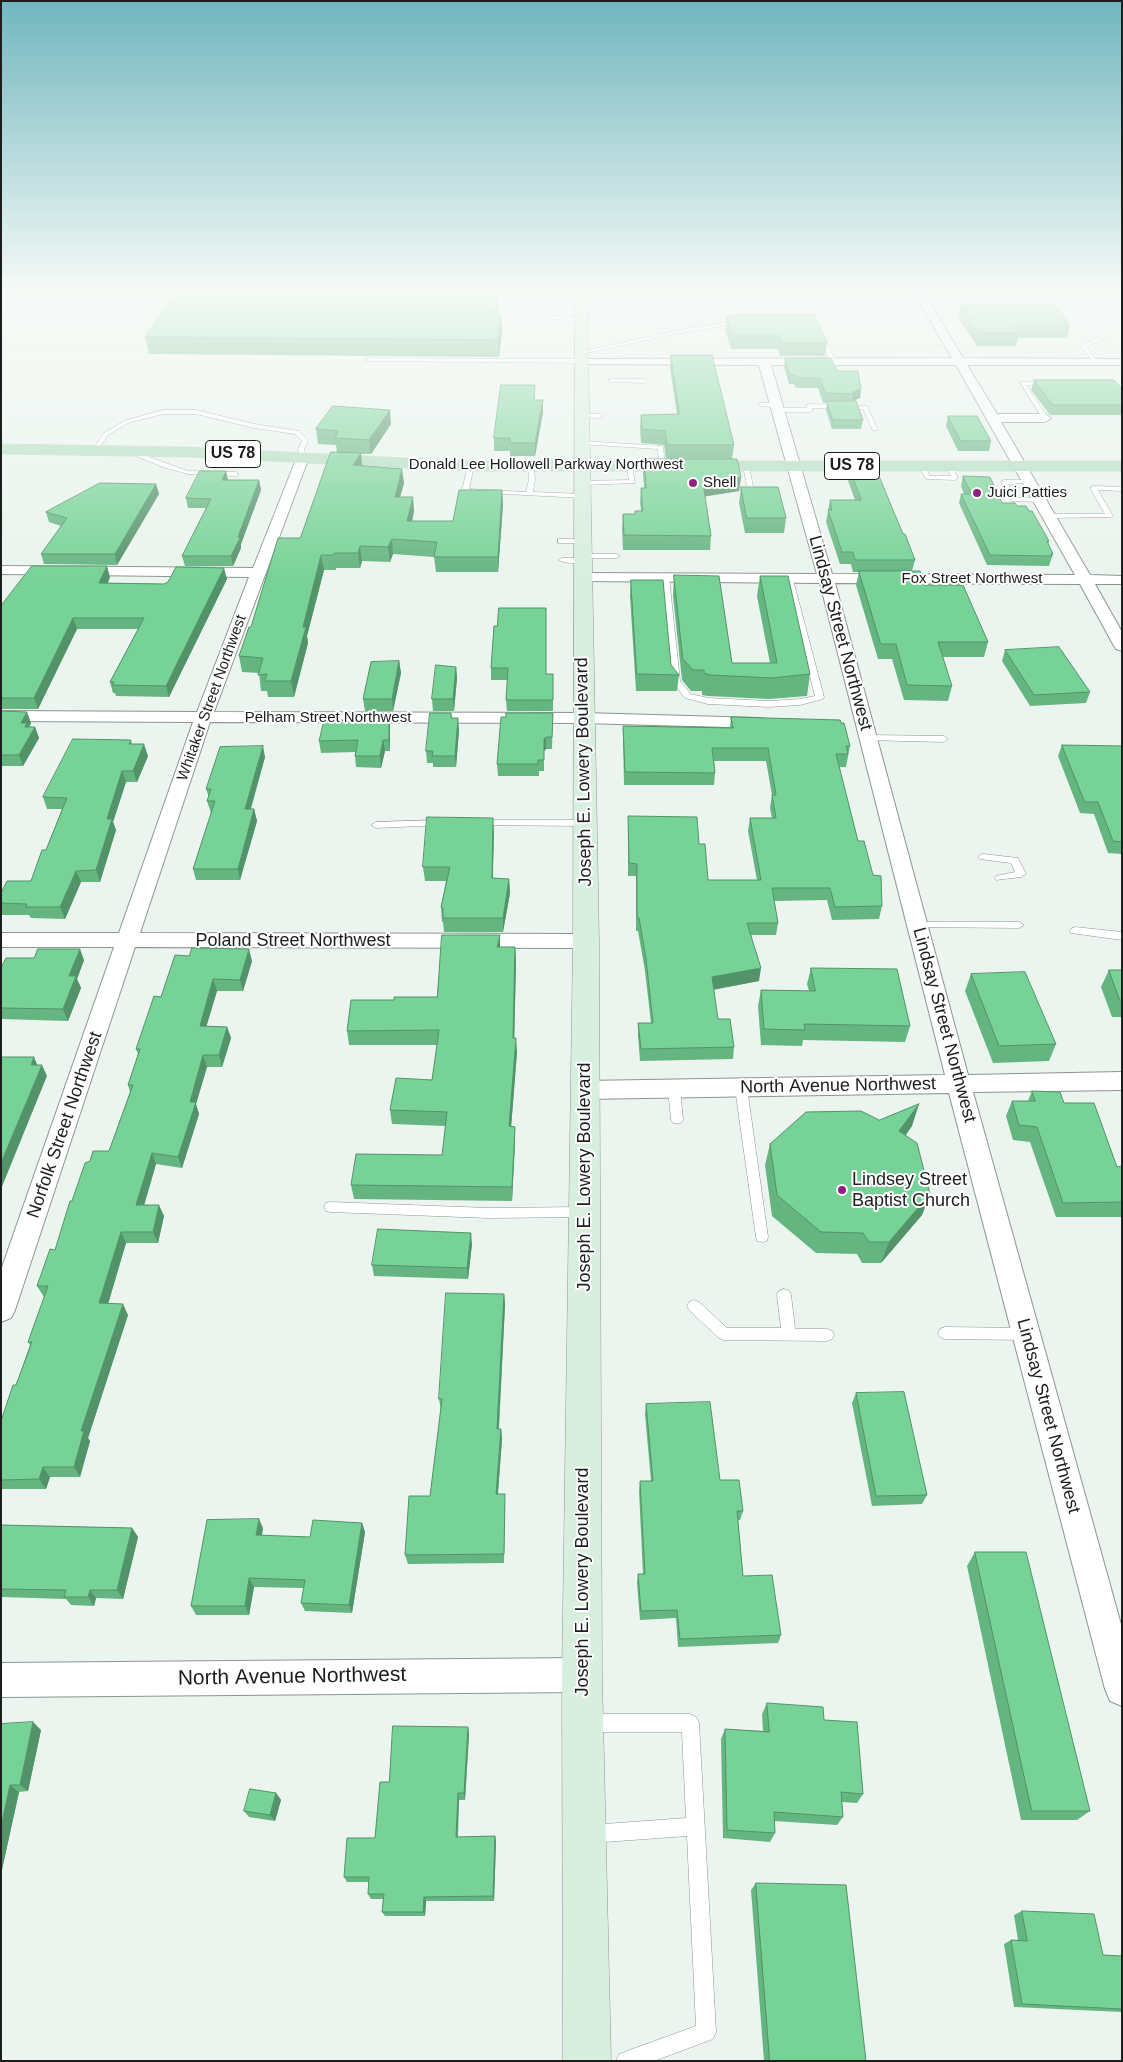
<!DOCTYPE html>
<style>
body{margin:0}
#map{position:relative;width:1123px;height:2062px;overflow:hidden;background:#ebf4ee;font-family:Arial,sans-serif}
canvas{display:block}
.frame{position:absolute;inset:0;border:2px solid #1b1e1c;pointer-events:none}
</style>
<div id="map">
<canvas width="1123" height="2062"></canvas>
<div class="frame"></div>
</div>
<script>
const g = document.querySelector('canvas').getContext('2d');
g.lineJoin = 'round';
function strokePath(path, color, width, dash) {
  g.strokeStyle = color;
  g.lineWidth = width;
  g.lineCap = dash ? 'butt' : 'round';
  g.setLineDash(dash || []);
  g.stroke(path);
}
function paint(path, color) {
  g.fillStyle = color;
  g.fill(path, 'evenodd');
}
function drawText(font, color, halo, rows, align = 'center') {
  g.font = font + ' Arial,sans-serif';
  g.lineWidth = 4;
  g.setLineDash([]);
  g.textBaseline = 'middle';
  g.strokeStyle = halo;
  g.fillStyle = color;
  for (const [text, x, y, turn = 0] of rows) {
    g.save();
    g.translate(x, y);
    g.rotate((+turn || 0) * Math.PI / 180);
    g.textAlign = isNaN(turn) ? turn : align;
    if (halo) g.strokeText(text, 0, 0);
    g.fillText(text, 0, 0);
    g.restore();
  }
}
const service = new Path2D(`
 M553,316L581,317L584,319L581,321L551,319Z
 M739,320L741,323L680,333L582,354L579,352L680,330Z
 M1086,320H1090L1105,338L1087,347L1098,363H1094L1081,346L1099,337Z
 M821,331L824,333L835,362L830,361L818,333Z
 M368,358L582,359L585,361L582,363L366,361Z
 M610,379H644L647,381L644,383L608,382Z
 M1020,382H1050L1048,385H1026L1048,418L1047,419H1043Z
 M761,403H777L780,405L777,407L759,406L758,405Z
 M809,404L867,406L878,430L873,431L863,409L812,408L813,410L810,412H779L776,410L779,408H807L806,406Z
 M163,410H196L254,424L299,431L308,441L304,449L306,457L303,459L300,457L298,449L302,441L295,434L254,428L196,414H163L128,423L108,435L97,451L92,450L104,433L124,421Z
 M582,414H600L603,416L600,418L580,417L579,416Z
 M582,441L663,446L665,466L662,468L659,466L658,449L580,444L579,443Z
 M130,450L188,471L236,472L239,474L236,476L188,474L166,468L128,453V451Z
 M471,464L474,466L469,489L526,492L529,480L528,466L531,464L534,466L535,480L533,492L583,494L586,496L583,498L466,492L462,490L468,466Z
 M629,464L632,466L635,483L583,485L580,483L583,481L629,480L626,466Z
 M746,464L749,466L754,492L751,494L748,492L743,466Z
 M922,464L924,465L930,476H951L946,466L951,465L958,478L955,480L926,479L919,466Z
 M1004,480H1031V482L1029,483L1008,484L1016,498H1040L1043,500L1040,502L1012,501L1001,482Z
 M1093,486L1122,487V491L1098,490L1113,516L1112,517L1049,518L1046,516L1049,514H1105L1090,488Z
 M558,539H583L587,541L583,543H558Z
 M580,554H616L620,556L616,558H585L587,560C580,564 565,564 558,560L562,558H581L579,556Z
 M662,575L669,577L680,681L691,694L708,698L769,701L800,699L815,696L785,578L792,576L824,697L823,699L800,705L769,707L708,704L685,698L672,681Z
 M868,735L944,736L948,739L944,742L865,740V736Z
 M440,820L445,823L443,825L376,828L371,825L376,822Z
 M479,820H584L589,823L584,826L476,825L474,823Z
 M983,854L1018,858L1026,874L1021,877L996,880L995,878L996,876L1015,872L1011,863L980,859L978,857L980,855Z
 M918,922H1019L1024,925L1019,928L914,927L913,925Z
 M1075,927L1122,932V940L1071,933L1070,931L1071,929Z
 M741,1084L745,1085L747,1088L768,1237L767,1241L762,1242L757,1241L756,1237L735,1088L737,1085Z
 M674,1085L678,1086L680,1089L683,1120L681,1123H673L671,1120L668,1089L670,1086Z
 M330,1202L489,1208L583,1207L588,1208L589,1212L588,1216L583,1217L489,1218L330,1212L326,1211L324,1207L326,1203Z
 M784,1289L789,1291L791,1295L795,1329H827L832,1331L834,1335L832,1339L827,1341L724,1340L719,1338L689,1310L687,1306L689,1302L694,1300L699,1302L727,1328H781L777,1295L779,1291Z
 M945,1327L1026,1328L1031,1330L1033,1334L1031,1338L1026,1340L945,1339L940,1337L938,1333L940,1329Z
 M590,1714H690L696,1717L699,1723L716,2032L713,2039L654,2061H616L619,2054L696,2026L687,1836L591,1843L585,1840L582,1834L585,1828L591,1825L686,1818L682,1732H590L584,1729L581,1723L584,1717Z`);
const minor = new Path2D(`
 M914,293H924L963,358L1122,359V365H967L997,414H1045L1051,418L1045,422H1001L1090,575L1122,576V584H1095L1122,632V651L1116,649L1114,646L1080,584L835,583L968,1075L1122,1072V1090L973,1092L1122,1628V1706L1110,1701L1105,1689L949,1093L585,1099L577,1096L573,1090L577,1084L585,1081L945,1075L820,583L583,581L578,580L576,577L578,574L583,573L817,574L759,365L582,364L578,363L576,361L578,359L952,358ZM771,365H956L1075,575L832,574Z
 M303,453L309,457L214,712L583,713L760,718L766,719L769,723L766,727L760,728L583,723L210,722L140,933L586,934L593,936L596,941L593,946L586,948L135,947L15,1310L11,1318L1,1322V1270L114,947H1V933H119L193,722L1,721V711L197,712L249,577L1,574V566L253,568L297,457Z
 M582,1658L594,1663L599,1675L594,1687L582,1692L1,1697V1663Z`);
const secondary = new Path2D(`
 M575,293H587L599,941L602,1675L611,2061H563L562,1675L573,941Z`);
const primary = new Path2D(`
 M1,444L188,447L465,461H1122V471H465L188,457L1,454Z`);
strokePath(service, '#8c958f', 1);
strokePath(minor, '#8c958f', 2);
strokePath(secondary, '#8c958f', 1);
strokePath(primary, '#d1d2d2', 1);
paint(service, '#fff');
paint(minor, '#fff');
paint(secondary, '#d8eedf');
paint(primary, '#b0ddbf');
paint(new Path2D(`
 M435,295H498V315H501L502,332L499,357L149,354L145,337Z
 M961,304L1070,325L1067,338H1018L1016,346H977L958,317Z
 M727,316L827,343L825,356H780L778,349H731L725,329Z
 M671,355L734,445L732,459H666L664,445L641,443L640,429L641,415L677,414L670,368Z
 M785,358L837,371L861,389L860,398L853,401L863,420L861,429H832L826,410L827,403H823L818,388H796L794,384H789L784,367Z
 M1034,380L1122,389V415H1050L1031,390Z
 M535,400L543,412L535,456H510V451H494V438Z
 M948,416L991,441L989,451H958L946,426Z
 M391,424L371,454H361L362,465L404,483L400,497L414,511L412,521H453L502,490L503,505L498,572H436L434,557L393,554L390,562L362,561L360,568H336V570H324L307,636L308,643L294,697H268L267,691H261L259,673L242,672L239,656L300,538L337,452L336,445L318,444L316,429Z
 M644,459L741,477L739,491L705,496L711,536L710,550H623L622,529L623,514H635L641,511L640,502L641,488H644L643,473Z
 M848,464L903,534L915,560L912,571L924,585L988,642L984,657H942L952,686L948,701L904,700L892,659H878L856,585L859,572H853L851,564H840L826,522L830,500H855L846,475Z
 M963,476L1002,503L1017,506L1049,541L1048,544L1053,554L1049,566L987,565L959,503L961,494H964L961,486Z
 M228,480H259L261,490L241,544V548L233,566H185L182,556L206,508H188L186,498Z
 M156,484L159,494L117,565L44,564L41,554L61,526L49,522L46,512Z
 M741,487L786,518L784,533H745L739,503Z
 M674,575L732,663H770L757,596L760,576L810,674L807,696L769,699L708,696L702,695V691H691L682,680L673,596Z
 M110,577L108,583L164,584L227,579L169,697L116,696L115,693H113L110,682L138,629H77L38,709H1V606Z
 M631,580L671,665L679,675L677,691H636L630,596Z
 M494,626L546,674H553V711H507L506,700L508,680H491V668Z
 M1005,650L1090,692L1086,703L1030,706L1002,661Z
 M399,661L401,673L393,711H365L363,699Z
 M456,667L457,678L454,711H433L432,699Z
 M1,711L31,723L29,727H35L39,738L23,766H1Z
 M389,713L390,724V751H385L381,768L356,767L355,756V752L321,753L319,741L359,720Z
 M451,713L452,718L459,730L456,767H433V763H427L426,751Z
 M553,713L552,749H546L544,751V771H539V776H498L497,764Z
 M731,717L850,746L846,767H839L858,841L882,906L879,919L832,920L827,900L774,901L778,923L776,935H751L759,981L713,990L718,1019L734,1047L733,1059L640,1061L638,1036V1023H651L645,971L638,931H636V876H628V816L699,844L708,880H757L748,831L750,818H772L770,808L772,795L766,761H714L715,773L714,785H624L623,738V726L730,727Z
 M131,740L132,744L148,756L137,782H126L113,822L116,830L100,882H81L65,919L31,918L29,915H1V893L31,881L46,850L62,809H47L43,797Z
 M1062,745L1122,746V854L1108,853L1094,814L1080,813L1058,756Z
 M265,757L251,809H254L257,821L240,880H196L193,869L211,813L207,801L209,797L206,789Z
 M494,832L493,878L509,879L510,893L503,932H444L443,922H442L441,907L446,881H425L423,867Z
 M500,947H515L516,962L514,1038L517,1052L511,1127H515V1141L512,1201L354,1199L351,1185L442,1155L446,1126L392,1124L390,1110L432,1080L437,1045H349L347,1031L394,1000L437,997Z
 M84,960L77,979L81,988L68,1021L1,1019V968Z
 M252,961L243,991H217L206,1026L227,1027L231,1038L222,1067H207L196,1104L199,1114L182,1168L156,1164L144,1205L164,1216L158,1243H126L108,1304L128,1315L88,1438L90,1441L80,1477H50L46,1489H1V1421L16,1385L30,1345L28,1342L45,1297H44L37,1286L55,1250L72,1201L109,1151L130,1092L128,1085L138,1054L136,1049L161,997Z
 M811,968L910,1026L905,1042L803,1040L802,1046L761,1045L758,1006L761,990L809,991L807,984Z
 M1109,970H1122V1017H1112L1101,987Z
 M971,974L1056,1044L1049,1061L993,1063L965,991Z
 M1032,1091L1064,1103L1117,1167L1122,1166V1217H1056L1030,1142L1013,1140L1006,1116L1012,1101H1028Z
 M879,1120L912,1126L906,1135L930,1194L922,1215L881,1263H862L857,1254L816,1253L772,1216L765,1165L770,1144Z
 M472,1244L468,1279L374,1276L372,1265Z
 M504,1294L505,1305L499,1429H501L502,1439L498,1494L505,1504L504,1563L408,1564L405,1555L430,1496L441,1410L439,1399Z
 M856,1393L927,1495L922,1504L872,1506L852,1403Z
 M646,1404L720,1480L743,1511L740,1520H738L743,1576L781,1635L778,1643L678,1647L676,1618L640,1620L637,1583L638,1574H643L639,1491L640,1481H651L645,1414Z
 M362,1523L365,1532L352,1613L305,1611L301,1603L304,1588L254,1587L249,1615H196L191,1606L263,1528L262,1536L310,1537Z
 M1,1525L132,1528L138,1537L123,1599L96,1598L94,1606L71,1605L66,1599L1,1597Z
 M975,1552L1090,1811L1077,1820H1021L967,1566Z
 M767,1703L824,1720L863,1794L857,1803L842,1802L843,1817L837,1825L774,1821L775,1833L770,1842L723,1838L721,1739L725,1729L763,1731L762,1714Z
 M1,1724L41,1730L28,1791L19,1792L1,1874Z
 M468,1727L469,1734L465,1800H459L458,1837L495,1836L496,1842L494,1901H426L425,1916H385L382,1912L383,1899H371L368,1894L369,1882H347L344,1877L375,1838L389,1782Z
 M276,1793L281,1800L275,1821L249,1817L244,1811Z
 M756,1883L866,2061H764L751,1890Z
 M1022,1911L1103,1955L1122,1956V2012L1014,2007L1004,1944L1011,1940H1018L1014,1915Z`), '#65b581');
paint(new Path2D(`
 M402,293H439L399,311L398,294Z
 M498,295L499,311L496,332L495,315Z
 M501,315L502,332L499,357L498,340Z
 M861,389L860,398L852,401L853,394V392Z
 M543,400V412L535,456V443Z
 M390,410L391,424L371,454L369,440Z
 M361,453L362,468L353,465Z
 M402,469L404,483L396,511L395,497Z
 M226,471L228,480H222Z
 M741,477L739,491L702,497L703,483Z
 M259,480L261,490L241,544V548L233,566L231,556Z
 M156,484L159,494L117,565L115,554Z
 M502,490L503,505L498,572V557Z
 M413,497L414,511L409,536L407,521Z
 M392,539L393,554L390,562L388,547Z
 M360,546L362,561L360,568L358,553Z
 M321,555L324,570L307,636L308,643L294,697L291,681L303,627Z
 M107,566L110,577L103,593L99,583Z
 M224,568L227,579L169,697L166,686Z
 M73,618L77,629L38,709L34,698Z
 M399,661L401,673L393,711L392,699Z
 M456,667L457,678L454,711L453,699Z
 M27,712L31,723L29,727H35L39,738L23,766L19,755L21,723Z
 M389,713L390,724V751L389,740Z
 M458,718L459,730L456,767L455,756Z
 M546,737V749L544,751V771V739Z
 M383,740L385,751L381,768L380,756Z
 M144,744L148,756L137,782L133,771Z
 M263,746L265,757L247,821L245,809Z
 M122,771L126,782L113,822L116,830L100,882L96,870L107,819Z
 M254,809L257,821L240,880L238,869Z
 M493,818L494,832L492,892V878Z
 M76,871L81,882L65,919L60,907Z
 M509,879L510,893L503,932V918Z
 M500,935V950L497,947Z
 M515,947L516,962L514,1052L513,1038Z
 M80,949L84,960L77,979L81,988L68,1021L63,1009L69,976Z
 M249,949L252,961L243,991L240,980Z
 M761,968L759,981L710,990L712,977Z
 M213,979L217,991L203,1038L200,1026Z
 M227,1027L231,1038L222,1067L219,1055Z
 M516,1038L517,1052L510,1141L509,1126Z
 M203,1055L207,1067L196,1104L199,1114L182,1168L178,1157L190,1102Z
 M34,1057L39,1069L31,1065Z
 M42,1065L47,1076L1,1189V1163Z
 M919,1104L912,1126L892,1153L899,1131Z
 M515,1127V1141L512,1201V1187Z
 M152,1153L156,1164L141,1216L136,1205Z
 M930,1194L922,1215L881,1263L889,1242Z
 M159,1205L164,1216L158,1243L153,1232Z
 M121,1232L126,1243L105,1314L99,1303Z
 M471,1233L472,1244L468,1279L467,1268Z
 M504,1294L505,1305L498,1439L497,1429Z
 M123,1304L128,1315L88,1438L90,1441L80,1477L74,1467L81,1431Z
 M501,1429L502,1439L497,1504L496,1494Z
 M43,1467L50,1477L46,1489L39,1479Z
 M259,1519L263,1528L260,1544L256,1535Z
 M362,1523L365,1532L352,1613L349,1605Z
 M132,1528L138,1537L123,1599L117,1590Z
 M249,1578L254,1587L249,1615L245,1606Z
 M90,1590L96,1598L94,1606L88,1597Z
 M33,1722L41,1730L28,1791L20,1785Z
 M468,1727L469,1734L465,1800L464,1793Z
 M10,1785L19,1792L1,1874V1827Z
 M276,1793L281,1800L275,1821L270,1815Z
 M458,1793L459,1800L457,1842L456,1837Z
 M495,1836L496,1842L494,1901L493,1896Z
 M424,1897L426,1901L425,1916L423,1912Z`), '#539369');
const building = new Path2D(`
 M175,293H402L398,294L498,295L495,315H501L498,340L145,337Z
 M961,304H1054L1070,325H1014L1019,333H979Z
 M750,314H814L827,343H782L780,336H732L727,316Z
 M671,355H712L734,445H667L665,431L642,429L641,415L679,414Z
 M785,358H831L837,371H858L861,389L853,392V394L825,393L820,378H797L795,375H790Z
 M1034,380H1114L1122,389V405H1053Z
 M501,385H535L534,400H543L535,443H510V438H494Z
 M827,401H856L863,420H833Z
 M333,406L390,410L369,440L335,438L338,431L316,429Z
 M948,416H977L991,441H961Z
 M331,452L361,453L353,465L402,469L395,497H413L407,521H453L459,490H502L498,557H434L437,542L392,539L388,547L360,546L358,553H334V555H321L303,627H306L291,681H265L267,674L258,675L263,658L239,656L249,627H251L278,538H300Z
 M644,459H737L741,477L703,483L711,536L624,535L623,514H635V511H643L641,488H646Z
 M848,464H874L903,534H905L915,560H855L853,552H842L828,510H832L830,500H861Z
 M200,471H226L222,480H259L238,537L240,538L231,556H182L211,499L186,498Z
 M963,476L990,477L1002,503H1015L1017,506H1026L1029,511H1032L1049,541H1047L1053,554H1051L1052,556L990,555L961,494H971Z
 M100,483L156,484L115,554H41L67,518L46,512Z
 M741,487H778L786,518H747Z
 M32,566H107L99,583L164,584L168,582L176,567L224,568L166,686L112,685L114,682H110L144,618H73L34,698H1V606Z
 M859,571H920L924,585H963L988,642H938L952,686L907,685L896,644H881Z
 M674,575L719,576L732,663H777L760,576H788L810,674L772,678L710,675L704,673V670H693L683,659Z
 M631,580H663L671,665L679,675L637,674Z
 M499,608H546V674H553V700H506L508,668H491L494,626H497Z
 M1059,647L1090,692L1034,695L1005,650Z
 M399,661L392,699H363L371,662Z
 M436,665L456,667L453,699H432Z
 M1,711L27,712L21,723H27L25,727H35L19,755H1Z
 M361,713H389V740H383L380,756H355L358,740L319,741L324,720H359Z
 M430,713H451V718H458L455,756H432L433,751H426Z
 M506,713H553L552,737H546L544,739V760H538V764H497L501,717H506Z
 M731,717L840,720L841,723H844L850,746H846L848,754H836L858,841H864L873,875L881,876L882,906L835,907L830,888H772L778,923H747L761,968L712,977L718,1019H730L734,1047L641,1049L638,1023H653L646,959L639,918H637V864L629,863L628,816L697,817L699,844H705L708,880H761L750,818H776L772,795H776L768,748H712L715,773L625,772L623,726L733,728Z
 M73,739L131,740L129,744H144L133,771H122L107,819H112L96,870L76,871L60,907H26L27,904L1,903V893L7,881H31L42,850H46L67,798L43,797Z
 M1062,745L1122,746V842L1113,841L1098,802H1085Z
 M263,746L245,809H254L238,869H193L215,801H207L211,789H206L220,747Z
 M427,817L493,818L492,878L509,879L503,918H443V908L441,907L450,867H423Z
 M442,935H500L497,947H515L513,1038H516L509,1126L515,1127L512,1187L351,1185L356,1154L442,1155L447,1112L390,1110L396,1078L432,1080L439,1030L347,1031L351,1000H394V997H437Z
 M192,948L249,949L240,980L213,979L200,1026L227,1027L219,1055H203L190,1102H196L178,1157L152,1153L136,1205H159L153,1232H121L99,1303L123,1304L81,1431H84L74,1467H43L39,1479L1,1480V1421L13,1385H16L32,1342H28L48,1286H37L50,1249L55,1250L70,1201H72L85,1163L90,1161L93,1151H109L133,1085H128L140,1049H136L154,996L161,997L175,955L189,956Z
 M38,949H80L69,976H76L63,1009L1,1008V968L6,958H34Z
 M811,968L897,969L910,1026L804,1024L805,1030L764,1029L761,990L815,991Z
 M1109,970H1122V1000H1120Z
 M1025,972L1056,1044L999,1046L971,974Z
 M1,1057H34L31,1065H42L1,1163Z
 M1032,1091L1060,1092L1064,1103H1094L1117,1167L1122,1166V1202L1063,1203L1037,1127L1019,1125L1012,1101H1035Z
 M919,1104L899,1131L917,1143L930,1194L889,1242H869L863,1233L821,1232L777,1195L770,1144L806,1112L861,1111L879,1120Z
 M378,1229L471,1233L467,1268L372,1265Z
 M446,1293L504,1294L497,1429H501L496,1494H505L504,1554L405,1555L409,1496H430L442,1399H439Z
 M904,1392L927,1495L876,1496L856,1393Z
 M710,1402L720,1480H739L743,1511H737L743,1576L772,1575L781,1635L680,1639L677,1610L641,1611L638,1574H645L640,1481H653L646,1404Z
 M259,1519L256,1535L310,1537L313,1520L362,1523L349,1605L301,1603L305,1580L249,1578L245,1606H191L207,1520Z
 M1,1525L132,1528L117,1590H90L88,1597H64L66,1590L1,1589Z
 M975,1552H1026L1090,1811H1032Z
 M767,1703L823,1707L824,1720L857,1722L863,1794L841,1792L843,1817L774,1812L775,1833L727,1830L725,1729L769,1732Z
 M33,1722L20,1785H10L1,1827V1724Z
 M393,1726L468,1727L464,1793H458L456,1837L495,1836L493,1896L424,1897L423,1912H382L384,1894H368L369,1877H344L347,1838H375L380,1782H389Z
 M250,1789L276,1793L270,1815L244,1811Z
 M756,1883L846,1885L866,2061H770Z
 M1022,1911L1094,1914L1103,1955L1122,1956V2009L1022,2004L1011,1940L1027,1941Z`);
paint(building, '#76d296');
strokePath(building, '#539369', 1);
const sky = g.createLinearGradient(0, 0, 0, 581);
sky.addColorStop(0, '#70b6be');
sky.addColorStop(0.5, '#f6faf7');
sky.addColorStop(1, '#f6faf700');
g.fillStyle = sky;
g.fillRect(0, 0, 1123, 581);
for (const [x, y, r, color] of [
 [693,483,5,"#902081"],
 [977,493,5,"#902081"],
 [842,1190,5,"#902081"]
]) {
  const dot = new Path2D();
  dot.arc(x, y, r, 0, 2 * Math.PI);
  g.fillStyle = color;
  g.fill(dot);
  strokePath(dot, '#fff', 2);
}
drawText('15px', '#1b1e1c', '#fff', [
 ["Donald Lee Hollowell Parkway Northwest",546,465],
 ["Fox Street Northwest",972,579],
 ["Whitaker Street Northwest",212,698,-70],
 ["Pelham Street Northwest",328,718]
]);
drawText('15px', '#1b1e1c', '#fff', [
 ["Shell",703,483],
 ["Juici Patties",987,493]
], 'left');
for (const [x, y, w] of [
 [233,454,55],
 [852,466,55]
]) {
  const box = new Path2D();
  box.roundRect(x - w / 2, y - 13.5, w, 27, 4);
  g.fillStyle = '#fff';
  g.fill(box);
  strokePath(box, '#1b1e1c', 1);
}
drawText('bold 16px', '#1b1e1c', null, [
 ["US 78",233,454],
 ["US 78",852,466]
]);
drawText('18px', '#1b1e1c', '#fff', [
 ["Lindsay Street Northwest",840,633,75],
 ["Joseph E. Lowery Boulevard",584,772,-91],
 ["Poland Street Northwest",293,941],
 ["Lindsay Street Northwest",944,1025,75],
 ["North Avenue Northwest",838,1086,-1],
 ["Norfolk Street Northwest",65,1125,-71],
 ["Joseph E. Lowery Boulevard",585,1177,-90],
 ["Lindsay Street Northwest",1048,1416,75],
 ["Joseph E. Lowery Boulevard",583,1582,-90]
]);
drawText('18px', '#1b1e1c', '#fff', [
 ["Lindsey Street",852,1180],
 ["Baptist Church",852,1201]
], 'left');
drawText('21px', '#1b1e1c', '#fff', [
 ["North Avenue Northwest",292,1677,-1]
]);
</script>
